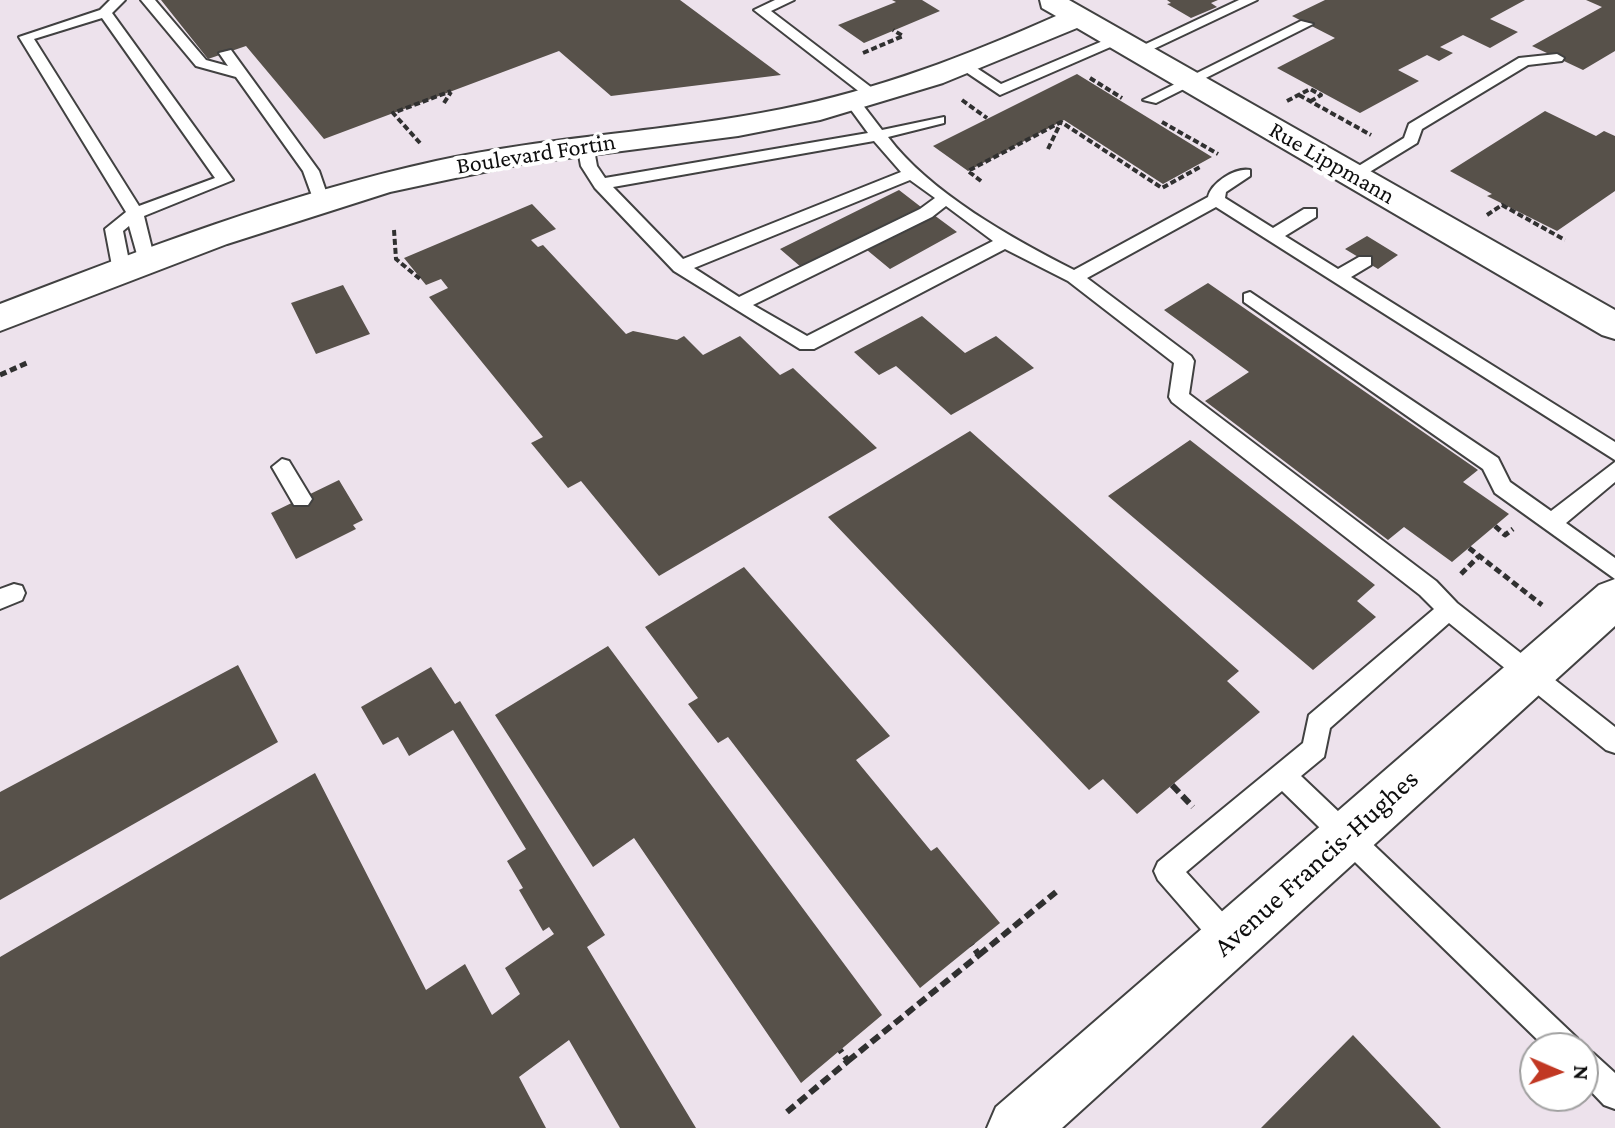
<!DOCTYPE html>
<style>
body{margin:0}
#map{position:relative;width:1615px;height:1128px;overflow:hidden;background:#ffffef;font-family:"Crimson Pro",serif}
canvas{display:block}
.north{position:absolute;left:1519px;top:1032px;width:80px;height:80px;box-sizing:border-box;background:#fff;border:2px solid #9f9f9f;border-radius:50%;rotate:92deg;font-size:22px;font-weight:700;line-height:32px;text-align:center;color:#0e0e0e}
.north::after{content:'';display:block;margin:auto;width:28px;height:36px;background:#c13823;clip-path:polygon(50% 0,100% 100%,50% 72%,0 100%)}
</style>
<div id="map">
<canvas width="1615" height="1128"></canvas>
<div class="north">N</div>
</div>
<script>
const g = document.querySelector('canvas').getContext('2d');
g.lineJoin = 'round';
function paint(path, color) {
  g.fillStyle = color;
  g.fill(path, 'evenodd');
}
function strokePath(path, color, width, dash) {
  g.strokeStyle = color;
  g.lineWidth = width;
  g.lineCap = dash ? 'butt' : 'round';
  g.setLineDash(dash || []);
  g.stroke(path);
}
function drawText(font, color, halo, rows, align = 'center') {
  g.font = font + ' "Crimson Pro",serif';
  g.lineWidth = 8;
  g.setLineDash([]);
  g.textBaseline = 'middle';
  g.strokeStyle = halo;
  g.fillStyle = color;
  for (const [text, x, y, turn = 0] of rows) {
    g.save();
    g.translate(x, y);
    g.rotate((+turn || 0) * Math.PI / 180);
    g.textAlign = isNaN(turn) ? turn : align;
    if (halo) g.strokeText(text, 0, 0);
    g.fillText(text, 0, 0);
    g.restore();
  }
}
paint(new Path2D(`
 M0,0H1615V1128H0ZM1535,1048H1583V1096H1535Z`), '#ede2ec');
paint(new Path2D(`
 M161,0H680L781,75L611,96L559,51L324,139L246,46L208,59Z
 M892,0H922L940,11L864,43L838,25L896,2Z
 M1167,0H1218L1211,3L1217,7L1191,18L1167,4L1171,3Z
 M1325,0H1525L1490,19L1518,32L1490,48L1463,35L1440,47L1453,53L1439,61L1427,55L1398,70L1419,81L1360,113L1277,68L1335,38L1292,16Z
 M1586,0H1615V51L1583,70L1532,46L1602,7Z
 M1077,74L1212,157L1163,184L1064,120L968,171L933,146Z
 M1545,111L1596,136L1604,131L1615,136V191L1557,231L1487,196L1492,194L1450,171Z
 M899,190L921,207L801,267L780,249Z
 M532,204L556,229L531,240L538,247L543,245L626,334L633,331L677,340L684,336L703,355L740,336L780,375L793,368L877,448L659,576L581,481L568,488L531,443L543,437L429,297L448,288L441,279L426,285L404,258Z
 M934,215L957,232L890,269L867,250Z
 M1367,236L1398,255L1378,269L1345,249Z
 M1208,283L1478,470L1463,482L1509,514L1452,562L1404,527L1388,540L1205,401L1249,372L1164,310Z
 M343,285L370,334L316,354L291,303Z
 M922,316L965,353L996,336L1034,368L951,415L896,366L879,375L854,352Z
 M970,431L1239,671L1227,681L1260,712L1137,814L1103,779L1089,790L828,517Z
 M1190,440L1375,585L1357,601L1376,617L1313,670L1108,496Z
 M339,480L363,520L353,525L356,529L296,559L271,513Z
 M744,567L890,736L856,760L931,851L937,847L1000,923L920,988L728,737L718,743L688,704L698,698L645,627Z
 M608,646L882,1015L801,1083L634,838L593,867L495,715Z
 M238,665L278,742L0,900V792Z
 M431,667L455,704L460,701L605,935L587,947L696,1128H620L569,1040L519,1077L546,1128H0V957L315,773L426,990L465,964L492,1015L520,994L505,968L554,934L549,927L543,931L519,890L523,888L507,861L526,849L453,730L409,756L398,737L383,745L361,707Z
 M1353,1035L1441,1128H1261Z`), '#57514a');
const lane = new Path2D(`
 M110,0H125L112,13L233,180L144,216L155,261L152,265H140L129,226L123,231L131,271L122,277L113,271L105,229L126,212L19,37L100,10ZM102,18L215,178L139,206L34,39Z
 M141,0H155L206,60L228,66L219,53L231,50L319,171L329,200L327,204H315L303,171L236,77L196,66Z
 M775,0H794L771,11L880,94V100H870L754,10Z
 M1239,0H1257L1143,54L1131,51Z
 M1301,21L1313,24L1156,103L1143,100Z
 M1117,35L1122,36V42L1000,95L957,66L969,63L1001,84Z
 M1557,54L1564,58L1562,61L1528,65L1422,129L1417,143L1358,179L1352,180L1344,175L1404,138L1409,124L1519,58Z
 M854,98L859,100L882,130L944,117V123L888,137C930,193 1013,239 1074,270L1208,197C1211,183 1235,167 1250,170V176L1226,192L1225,198L1273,228L1304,209H1316V217L1285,236L1338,269L1359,257H1371V265L1351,277L1615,442V460L1216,207L1087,278L1191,356L1194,361L1189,394L1436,581L1457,603L1615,727V753L1606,750L1449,623L1330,728L1324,757L1301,776L1577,1038L1582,1048H1546L1282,791L1186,872L1239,930L1243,940L1239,950L1229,954L1219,950L1158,880L1154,871L1158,862L1303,743L1309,715L1434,609L1420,595L1172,402L1169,397L1174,363L1068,281L1005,249L814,349H800L674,271L595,188L581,166L577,144L585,139L593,144L597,166L605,178L868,133L846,103ZM874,141L901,172L683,259L613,187ZM910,180L935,198L920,209L739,297L694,268ZM946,206L993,241L807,336L753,305L932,217Z
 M1250,292L1498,458L1510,482L1551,511L1615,462V482L1566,523L1615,558V579L1495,493L1483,469L1244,302V294Z
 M282,459L289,461L312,499L308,505H294L272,467Z
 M14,584L22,586L25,593L22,600L0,609V589Z
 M1583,1048L1593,1053L1615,1073V1109L1604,1105L1583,1083Z`);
const street = new Path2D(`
 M1040,0H1069L1615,310V339L1602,335L1077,28L943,83L820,120L738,136L521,164L390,192L227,244L0,331V304C143,249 286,194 436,161C550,136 668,132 782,109C878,90 968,55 1056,16L1042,8Z
 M1615,579V626L1062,1128H987L996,1107L1599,585Z`);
strokePath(lane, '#414141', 4);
strokePath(street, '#414141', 4);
strokePath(new Path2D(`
 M863,53L903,36L893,30
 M1090,78L1122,98
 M1299,95L1371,135
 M962,100L987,118
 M1287,101L1310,89L1321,95L1311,101
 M444,103L451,92
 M1162,122L1218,154
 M420,143L393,113L451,91
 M1048,149L1061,122
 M981,181L968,171L1061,122L1162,188L1200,167
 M1487,215L1502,205L1565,240
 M394,230L396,259L420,279`), '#303030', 4, [6, 3]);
strokePath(new Path2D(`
 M0,375L29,362
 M1495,526L1505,535L1513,529
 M1469,548L1542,605
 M1461,574L1479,556`), '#303030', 5, [7, 4]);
strokePath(new Path2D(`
 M1172,785L1193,807
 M979,955L1056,892
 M848,1061L979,955L972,945
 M787,1112L848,1061L840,1050`), '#303030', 6, [10, 5]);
paint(lane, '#fff');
paint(street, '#fff');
drawText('24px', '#0e0e0e', '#fff', [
 ["Boulevard Fortin",536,154,-9],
 ["Rue Lippmann",1332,163,30]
]);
drawText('28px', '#0e0e0e', '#fff', [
 ["Avenue Francis-Hughes",1316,863,-42]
]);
</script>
